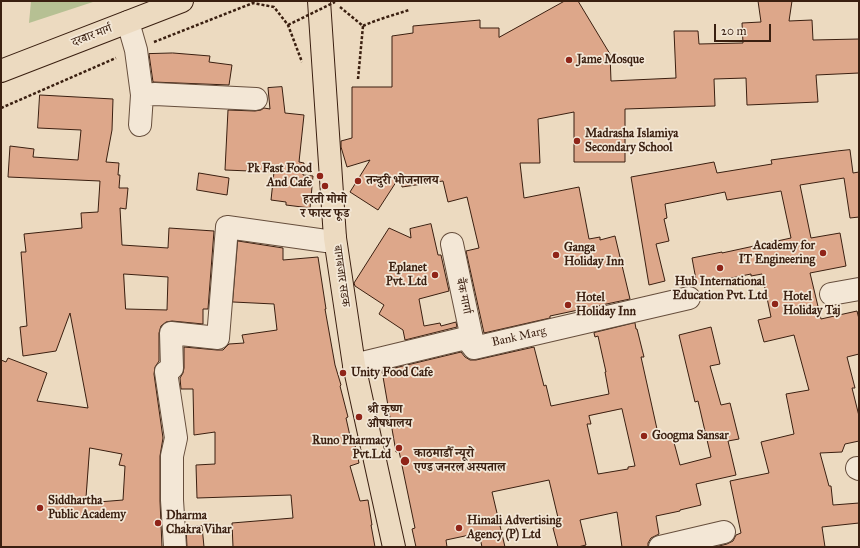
<!DOCTYPE html>
<meta charset="utf-8">
<style>
body{margin:0}
#map{position:relative;width:860px;height:548px;overflow:hidden;background:#ecdac0;font-family:"IM FELL Great Primer",serif}
canvas{display:block}
.frame{position:absolute;inset:0;border:2px solid #3a1f10;pointer-events:none}
.scale{position:absolute;left:714px;top:24px;width:57px;height:18px;box-sizing:border-box;border:2px solid #3a1f10;border-top:0;padding-left:5px;font-size:12px;line-height:14px;white-space:nowrap;color:#3a1f10;-webkit-text-stroke:3px #f3e7d6;paint-order:stroke}
</style>
<div id="map">
<canvas width="860" height="548"></canvas>
<div class="frame"></div>
<div class="scale">20 m</div>
</div>
<script>
const g = document.querySelector('canvas').getContext('2d');
g.lineJoin = 'round';
function paint(path, color) {
  g.fillStyle = color;
  g.fill(path, 'evenodd');
}
function strokePath(path, color, width, dash) {
  g.strokeStyle = color;
  g.lineWidth = width;
  g.lineCap = dash ? 'butt' : 'round';
  g.setLineDash(dash || []);
  g.stroke(path);
}
function drawText(font, color, halo, rows, align = 'center') {
  g.font = font + ' "IM FELL Great Primer","Noto Serif Devanagari",serif';
  g.lineWidth = 3.5;
  g.setLineDash([]);
  g.textBaseline = 'middle';
  g.strokeStyle = halo;
  g.fillStyle = color;
  for (const [text, x, y, turn = 0] of rows) {
    g.save();
    g.translate(x, y);
    g.rotate((+turn || 0) * Math.PI / 180);
    g.textAlign = isNaN(turn) ? turn : align;
    if (halo) g.strokeText(text, 0, 0);
    g.fillText(text, 0, 0);
    g.restore();
  }
}
paint(new Path2D(`
 M31,1H96L29,23Z`), '#b6c093');
const building = new Path2D(`
 M565,1H578L610,54L611,81L676,78L674,31H698L699,44L743,43L742,23L761,22L758,1H792L789,21L812,20L813,40L859,39V73L816,75L818,102L747,105L746,78L714,79L715,106L625,109V162H574V112L538,119L540,163H520L524,198L579,187L589,239L600,237V240L615,236L630,299L550,316V318L484,333L466,251L479,248L467,197L448,202L443,181L402,187L400,176L378,210L350,192L370,160L347,167L341,147V141L352,138V87H392V36L413,33V26L480,20V28H499V37Z
 M173,53L210,56L209,62L232,65L229,85L153,82L149,54Z
 M282,87L285,113L304,115L299,162L304,163L303,175L313,176L310,208L286,205V202L271,200L274,172L225,170L228,110L255,111L261,110L264,108L270,109L268,88Z
 M40,95L113,99L112,130L106,162L119,163L118,175H120L119,188H128L126,209L120,208L122,245L168,248L169,228L214,231L208,309H203V324L172,321L166,322L161,326L159,333V361L155,367L154,374L163,438L160,456V501L162,547H1V360L6,362L8,358L47,373L37,401L88,408L70,313L56,351L23,356L20,327L27,326L21,252H26L24,234L82,228L81,213L98,212L100,181L8,177L10,146L34,149L33,157L78,160L81,130L38,128ZM124,274L168,277L167,310L126,309ZM90,448L122,454L119,465L125,466L123,500L86,503Z
 M850,150L853,173L859,172V217L850,218L844,178L800,185L811,238L840,233L846,266L810,273L821,319L857,311L859,319V354L847,357L855,388H852L859,416V441L845,444L842,452L820,453L829,486H831L833,505L859,503V523L822,527L825,547H715L727,544L733,541L736,535L741,533L730,481L769,473L761,442L794,434L786,394L809,390L794,335L764,342L758,320L771,317L762,274L751,276V274L697,285L692,258L722,252V253L791,238L781,191L727,200L725,192L665,204L667,218L664,219L669,241L656,244L665,281L649,285L631,177L714,162L717,173L772,164L771,160L837,151Z
 M199,173L229,178L227,195L197,190Z
 M431,224L438,255H441L449,291L419,299L424,326L440,323L441,326L456,322L457,327L405,340L403,330L379,314L384,305L355,286L354,283L389,228L411,238L410,229Z
 M238,241L283,248V260L318,257L326,309H325L335,365L341,385L340,386L348,417L346,418L352,445H355L359,463L350,466L360,501L368,500L372,525H371L375,547H233L232,523L293,518L291,495L197,498L196,465L215,464V432L194,435L193,389H181L180,378L183,373L184,368V347L217,350H223L229,344L244,343L242,335L277,330L274,304L233,302Z
 M635,323L636,329H637L644,357H641L659,438L672,435L680,465L711,457L698,401L695,402L679,335L711,327L720,364L710,366L721,405L730,403L739,439L728,441L736,475L696,484L701,505L680,510V511L656,516L659,534L651,538L648,543V547H622L617,512L580,520L586,545L578,547H558L553,528L560,526L549,480L492,492L505,547H482L479,533L446,540L447,547H416L412,529L415,528L399,451L396,452L382,371L461,352L465,357L470,360H476L534,347L544,386L546,385L551,406L609,394L605,372H606L598,336L595,337L594,333ZM622,409L635,466L628,467V469L598,474L587,424H591L589,416Z
 M202,526L204,547H187L186,527Z`);
paint(building, '#dda78a');
strokePath(building, '#3a1f10', 1);
const minor = new Path2D(`
 M128,22L136,50L142,95L155,94L256,99
 M140,125L142,95
 M452,244L474,348
 M831,294L859,289
 M354,365L466,338L474,348L689,298
 M857,468L859,469
 M175,547L172,500V456L176,438L166,372L172,368L171,333L218,338L227,227L326,241L335,238
 M660,547L724,532`);
const major = new Path2D(`
 M319,1L335,238L354,365L394,547
 M1,71L182,1`);
strokePath(minor, '#664e3c', 24);
strokePath(major, '#3a1f10', 24);
strokePath(new Path2D(`
 M340,7L363,26
 M363,26C378,19 394,15 409,10
 M154,42L253,3L274,7L288,25L302,62
 M358,79L363,26
 M1,108L116,58`), '#3a1f10', 2.5, [3, 2]);
strokePath(minor, '#f3e7d6', 22);
strokePath(major, '#ecdac0', 22);
strokePath(new Path2D(`
 M288,25L335,2`), '#3a1f10', 2.5, [3, 2]);
for (const [x, y, r, color] of [
 [569,60,4,"#8f2418"],
 [577,141,4,"#8f2418"],
 [320,176,4,"#8f2418"],
 [358,181,4,"#8f2418"],
 [325,186,4,"#8f2418"],
 [823,253,4,"#8f2418"],
 [556,255,4,"#8f2418"],
 [720,268,4,"#8f2418"],
 [435,275,4,"#8f2418"],
 [775,304,4,"#8f2418"],
 [568,305,4,"#8f2418"],
 [343,373,4,"#8f2418"],
 [359,417,4,"#8f2418"],
 [644,436,4,"#8f2418"],
 [399,448,4,"#8f2418"],
 [405,461,5,"#8f2418"],
 [40,508,4,"#8f2418"],
 [158,523,4,"#8f2418"],
 [459,528,4,"#8f2418"]
]) {
  const dot = new Path2D();
  dot.arc(x, y, r, 0, 2 * Math.PI);
  g.fillStyle = color;
  g.fill(dot);
  strokePath(dot, '#f3e7d6', 1.5);
}
drawText('12px', '#3a1f10', '#f3e7d6', [
 ["दरबार मार्ग",92,36,-21],
 ["बागबजार सडक",341,276,82],
 ["बैंक मार्गा",463,296,78],
 ["Bank Marg",519,337,-13]
]);
drawText('bold 12px', '#3a1f10', '#f3e7d6', [
 ["Jame Mosque",577,60],
 ["Madrasha Islamiya",585,134],
 ["Secondary School",585,148],
 ["Pk Fast Food",312,169,"right"],
 ["And Cafe",312,183,"right"],
 ["तन्दुरी भोजनालय",366,181],
 ["हरती मोमो",325,200,"center"],
 ["र फास्ट फूड",325,214,"center"],
 ["Academy for",815,246,"right"],
 ["IT Engineering",815,260,"right"],
 ["Ganga",564,248],
 ["Holiday Inn",564,262],
 ["Eplanet",427,268,"right"],
 ["Pvt. Ltd",427,282,"right"],
 ["Hub International",720,282,"center"],
 ["Education Pvt. Ltd",720,296,"center"],
 ["Hotel",783,297],
 ["Holiday Taj",783,311],
 ["Hotel",576,298],
 ["Holiday Inn",576,312],
 ["Unity Food Cafe",351,373],
 ["श्री कृष्ण",367,410],
 ["औषधालय",367,424],
 ["Googma Sansar",652,436],
 ["Runo Pharmacy",391,441,"right"],
 ["Pvt.Ltd",391,455,"right"],
 ["काठमाडौँ न्यूरो",414,454],
 ["एण्ड जनरल अस्पताल",414,468],
 ["Siddhartha",48,501],
 ["Public Academy",48,515],
 ["Dharma",166,516],
 ["Chakra Vihar",166,530],
 ["Himali Advertising",467,521],
 ["Agency (P) Ltd",467,535]
], 'left');
</script>
